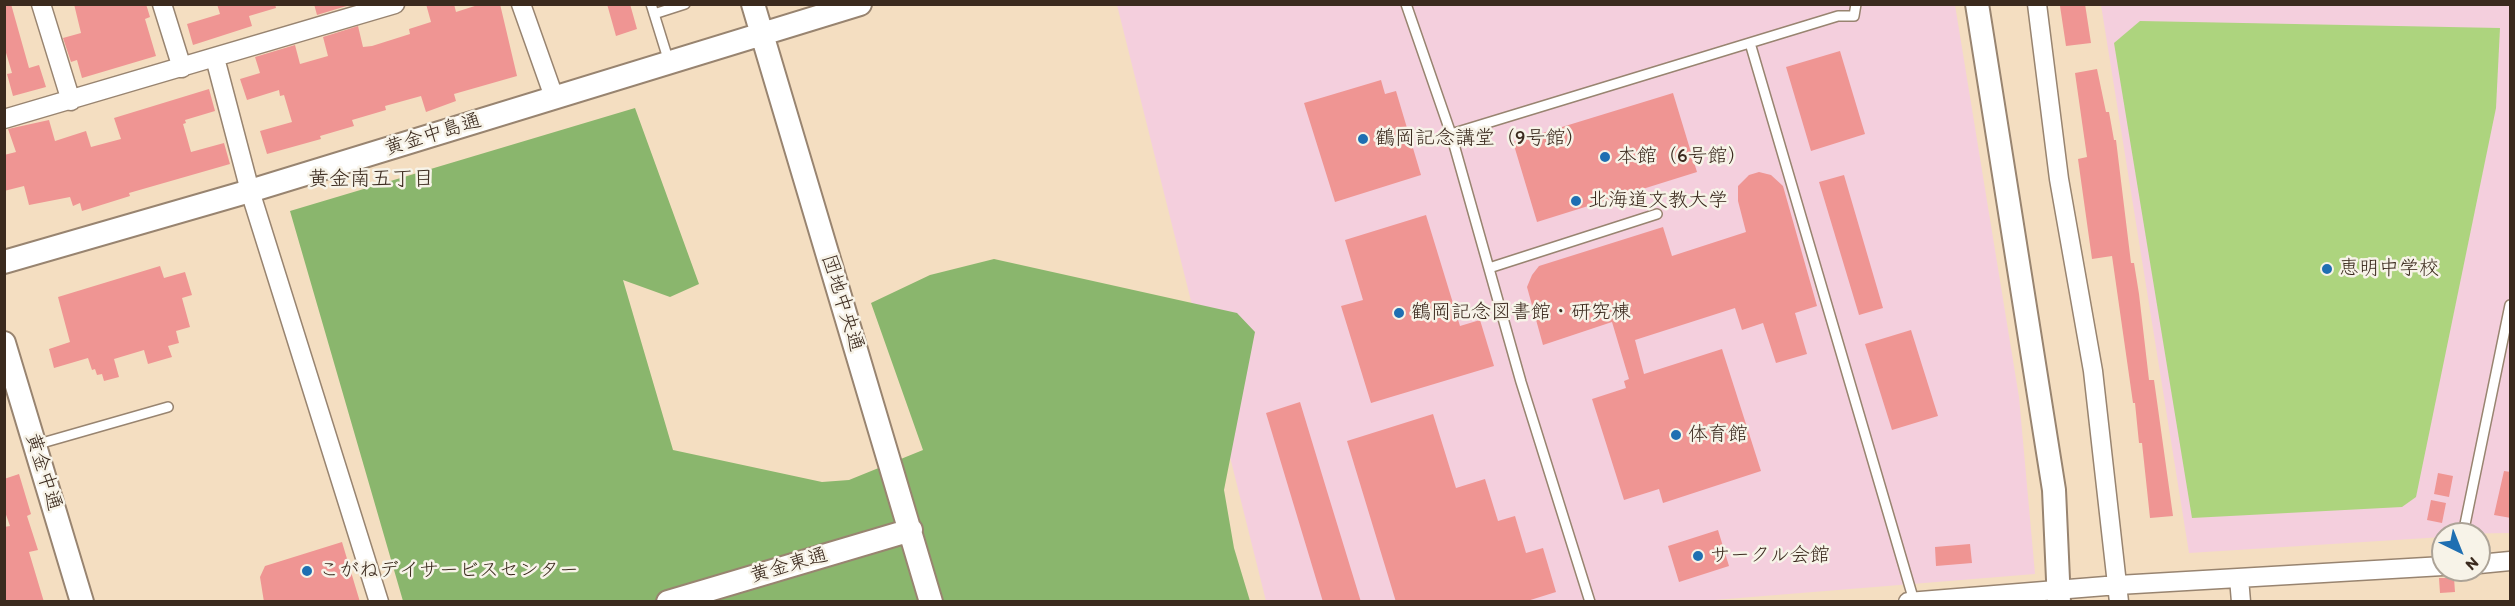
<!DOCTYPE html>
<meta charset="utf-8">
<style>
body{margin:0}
#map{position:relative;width:2515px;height:606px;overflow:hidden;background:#f4dec1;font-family:Itim,sans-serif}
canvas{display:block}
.frame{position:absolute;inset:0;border:6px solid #3b2a1e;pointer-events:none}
.north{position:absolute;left:2431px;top:522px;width:60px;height:60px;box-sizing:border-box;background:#f7f3e8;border:2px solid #aca397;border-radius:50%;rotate:137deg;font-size:16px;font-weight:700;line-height:24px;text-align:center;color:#3b2a1e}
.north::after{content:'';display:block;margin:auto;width:21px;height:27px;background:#1f6fb2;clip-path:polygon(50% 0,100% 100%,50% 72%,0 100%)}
</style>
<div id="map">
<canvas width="2515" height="606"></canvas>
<div class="frame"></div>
<div class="north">N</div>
</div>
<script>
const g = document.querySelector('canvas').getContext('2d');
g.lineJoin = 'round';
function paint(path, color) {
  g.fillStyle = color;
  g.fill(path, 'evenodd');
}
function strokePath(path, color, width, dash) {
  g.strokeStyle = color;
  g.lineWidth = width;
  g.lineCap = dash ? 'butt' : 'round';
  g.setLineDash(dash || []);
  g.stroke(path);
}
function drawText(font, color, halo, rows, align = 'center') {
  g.font = font + ' Itim,"Klee One",sans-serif';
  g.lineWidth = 5;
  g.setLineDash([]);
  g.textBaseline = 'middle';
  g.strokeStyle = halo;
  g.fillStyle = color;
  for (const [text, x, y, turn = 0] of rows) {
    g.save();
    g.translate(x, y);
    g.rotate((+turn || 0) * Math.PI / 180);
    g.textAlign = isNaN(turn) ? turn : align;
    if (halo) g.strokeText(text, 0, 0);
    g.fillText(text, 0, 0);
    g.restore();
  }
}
paint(new Path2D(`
 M1117,5H1955L2019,397L2035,574L1690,602L1266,601Z
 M2101,5H2510V533L2443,534V537L2189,553Z`), '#f4cfdd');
paint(new Path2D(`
 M2140,21L2500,28L2496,108L2416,497L2402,507L2192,518L2114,43Z`), '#add47e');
paint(new Path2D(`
 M635,108L699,284L670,297L623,280L673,450L822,482L849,480L923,450L871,303L930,275L994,259L1237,313L1255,332L1224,490L1234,548L1250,601H403L290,211Z`), '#8ab66d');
paint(new Path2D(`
 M4,4H11L29,68L39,65L46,87L13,96L7,74L12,73L4,46Z
 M74,4H146L150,17L145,19L156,56L82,78L77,60L71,62L63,38L81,33Z
 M217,4H275L276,8L249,16L252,26L193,45L187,24L220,14Z
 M314,4H353L317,15Z
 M426,4H454L456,12L481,4H500L517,76L454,94L456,101L426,112L421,96L385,106L386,110L352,120L354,126L320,136L321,139L267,154L260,131L292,122L284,95L280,96L279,90L247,100L240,79L260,73L255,57L295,45L300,64L328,56L323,37L358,26L363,47L372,46L410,34L409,29L431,22Z
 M607,4H630L637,29L616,36Z
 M2085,4L2091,43L2066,46L2060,6Z
 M1840,51L1865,134L1811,151L1786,67Z
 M2097,69L2106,112H2109L2114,140H2116L2131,263H2134L2139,294L2149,380H2154L2173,516L2150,518L2142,443H2139L2135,403H2133L2112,256L2092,259L2078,159L2087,157L2075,73Z
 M1381,80L1385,94L1396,91L1421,175L1335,202L1304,103Z
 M209,89L215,111L185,120L186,123L183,124L191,152L224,143L230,164L129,193L130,196L82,211L80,203L73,206L70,197L29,205L24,186L4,191V155L16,152L8,129L49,120L55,141L86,131L91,147L121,139L114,118Z
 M1673,93L1697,172L1537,222L1513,142Z
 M1759,172L1771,175L1783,186L1817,306L1795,313L1807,354L1776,363L1763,323L1742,330L1735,308L1635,340L1644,374L1722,349L1761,471L1663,503L1659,489L1624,500L1592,399L1626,388L1624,381L1629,379L1612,322L1543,345L1527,287L1532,275L1539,266L1663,227L1672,256L1746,232L1738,201V186L1749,175Z
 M1844,175L1883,308L1859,315L1819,182Z
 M1426,215L1460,326L1480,320L1494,366L1371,403L1341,306L1363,300L1345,240Z
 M160,266L164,278L185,272L192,295L182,298L190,327L176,331L179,343L168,346L172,357L148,364L144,350L114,359L119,377L104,381L102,374L97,375L95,369L92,370L88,358L54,368L49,349L70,342L58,297Z
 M1911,330L1938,416L1892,430L1865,344Z
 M1300,402L1327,491L1361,602H1323L1266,413Z
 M1433,414L1456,488L1485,479L1498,521L1515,516L1526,553L1543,548L1556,592L1524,602H1396L1347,441Z
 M2504,471L2511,472V518L2494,515Z
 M2438,473L2453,476L2449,497L2434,494Z
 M19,474L31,514L27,516L38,550L29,552L44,602H4V527L10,526L4,509V479Z
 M2431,500L2446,503L2442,523L2427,520Z
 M1718,530L1729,566L1679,582L1668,546Z
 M342,542L360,602H264L260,577L265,566Z
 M1970,544L1972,563L1936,566L1935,547Z
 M2439,578H2454L2455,592L2440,593Z`), '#ef9593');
const service = new Path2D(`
 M651,4L669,62
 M1406,4L1451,134L1521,382L1590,602
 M654,14L685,4
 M1750,43L1914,601
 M1451,134L1838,16H1854L1856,4
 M1489,268L1657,214
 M35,445L168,407
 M2463,534L2510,305`);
const minor = new Path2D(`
 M41,4L71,101
 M162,4L182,68
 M521,4L554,97
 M2037,4L2059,179L2093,371L2119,602
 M215,58L250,191L379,602
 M4,119L395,4
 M2479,564L2510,561
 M2239,578L2241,602
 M1908,602L2118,585L2443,566`);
const tertiary = new Path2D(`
 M753,4L931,602
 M1977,4L2054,490L2059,602
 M4,262L250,191L860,4
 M4,343L82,602
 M668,602L911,530`);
strokePath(service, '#988470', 12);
strokePath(minor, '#988470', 21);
strokePath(tertiary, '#988470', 26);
strokePath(service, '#fff', 9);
strokePath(minor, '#fff', 18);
strokePath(tertiary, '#fff', 22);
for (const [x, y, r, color] of [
 [1363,139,6,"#1f6fb2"],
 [1605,157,6,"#1f6fb2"],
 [1576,201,6,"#1f6fb2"],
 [2327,269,6,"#1f6fb2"],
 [1399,313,6,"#1f6fb2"],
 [1676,435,6,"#1f6fb2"],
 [1698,556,6,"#1f6fb2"],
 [307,571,6,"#1f6fb2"]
]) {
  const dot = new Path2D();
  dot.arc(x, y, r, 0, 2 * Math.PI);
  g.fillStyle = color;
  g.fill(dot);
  strokePath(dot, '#f7f3e8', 2);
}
drawText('20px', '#3b2a1e', '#f7f3e8', [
 ["黄金中島通",433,135,-17],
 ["団地中央通",842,303,73],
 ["黄金中通",43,472,73],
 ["黄金東通",789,566,-16]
]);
drawText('20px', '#3b2a1e', '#f7f3e8', [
 ["鶴岡記念講堂（9号館）",1375,139],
 ["本館（6号館）",1617,157],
 ["北海道文教大学",1588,201],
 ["恵明中学校",2339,269],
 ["鶴岡記念図書館・研究棟",1411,313],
 ["体育館",1688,435],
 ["サークル会館",1710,556],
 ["こがねデイサービスセンター",319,571]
], 'left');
drawText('21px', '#3b2a1e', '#f7f3e8', [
 ["黄金南五丁目",371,180]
]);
</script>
